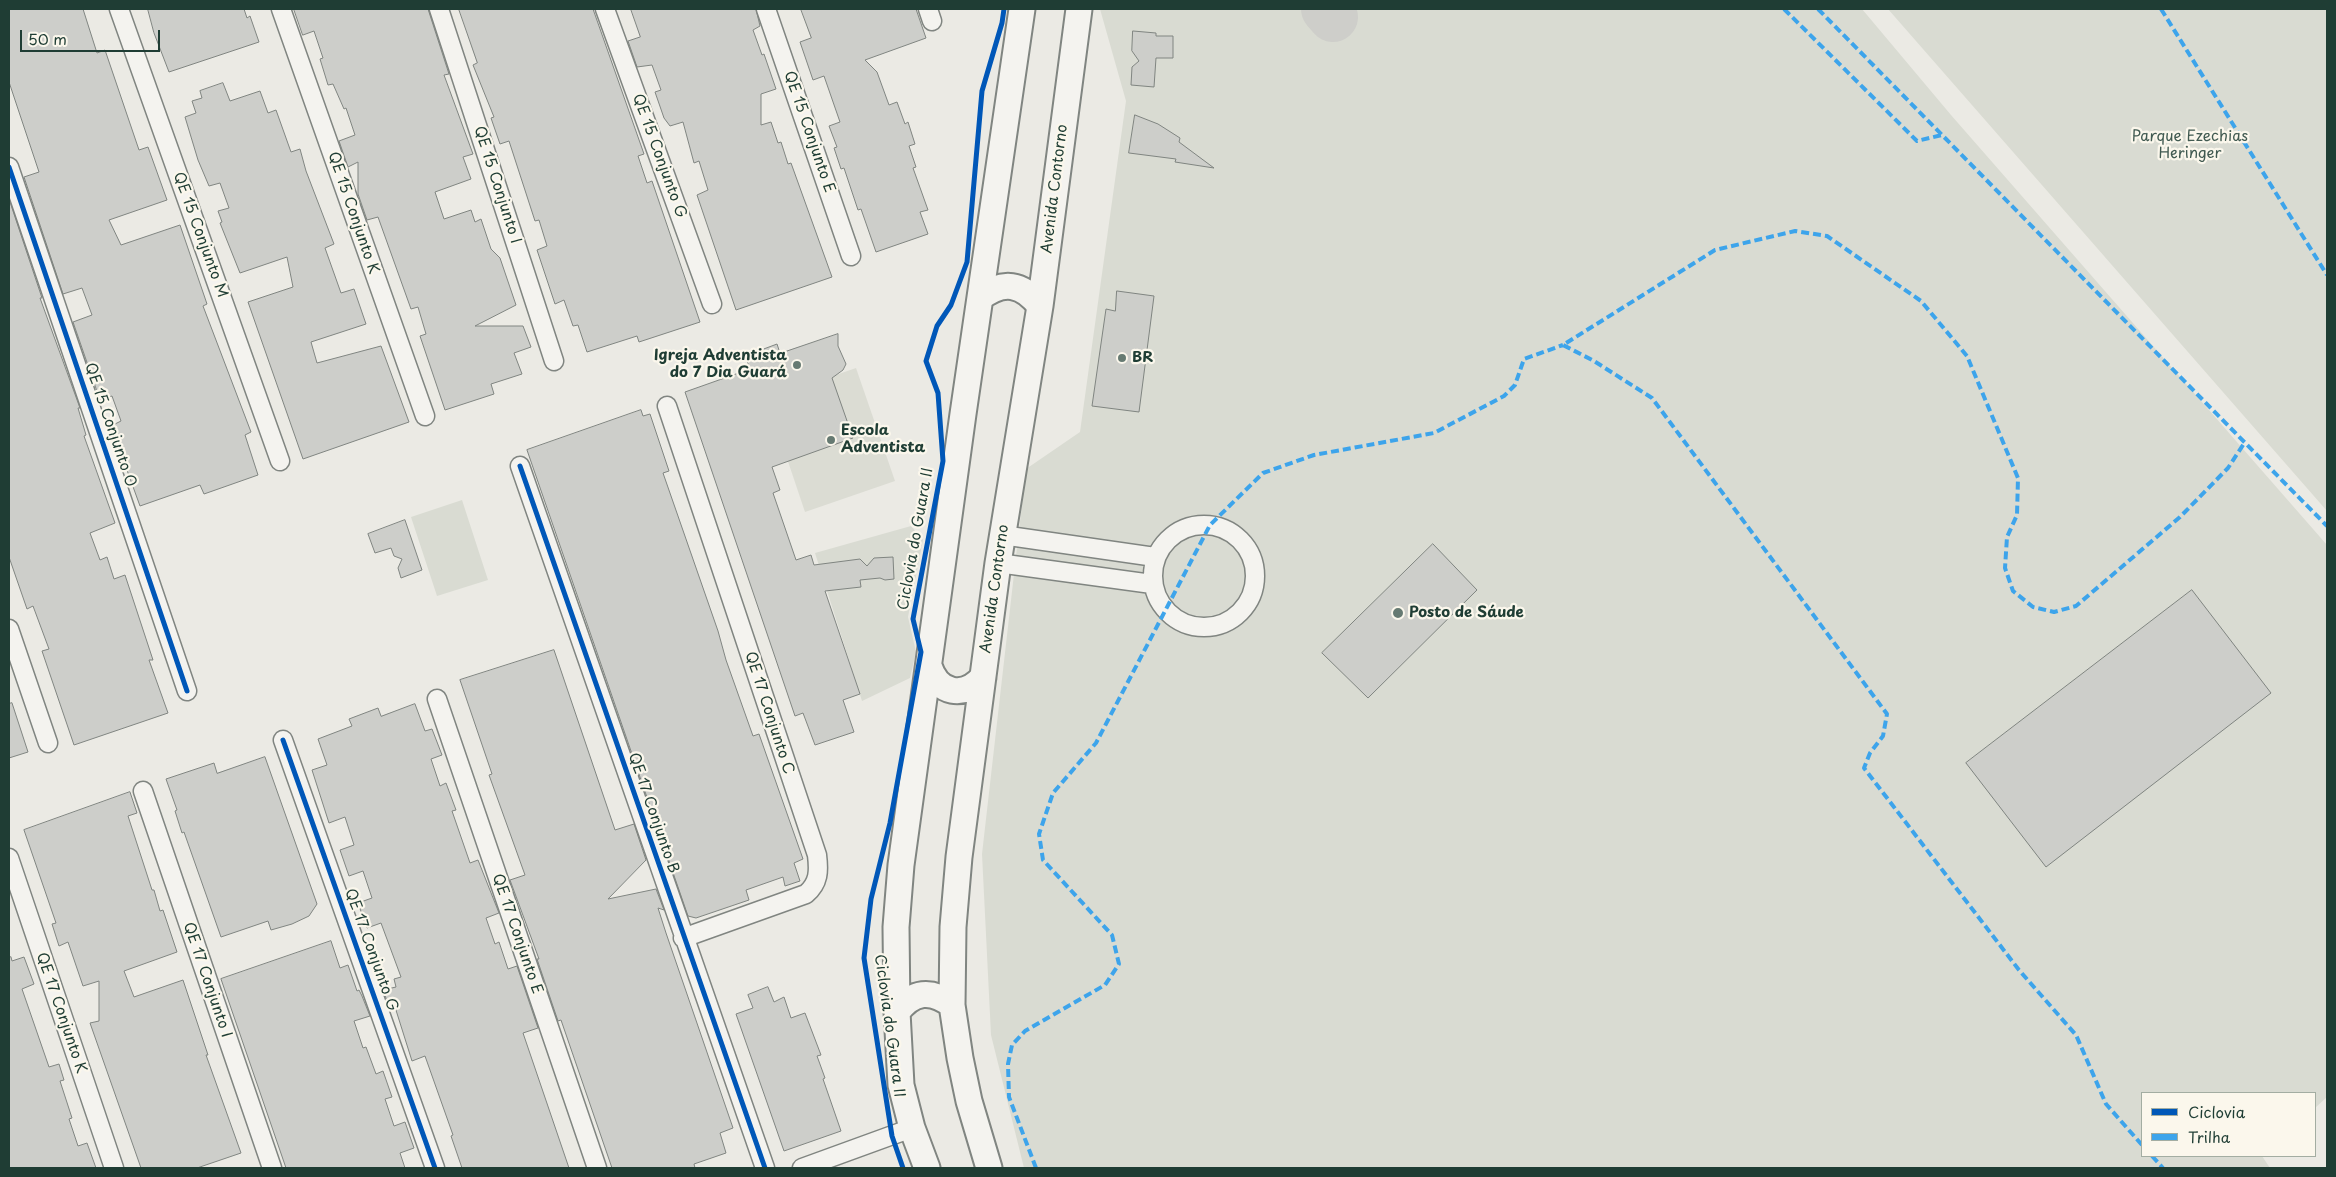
<!DOCTYPE html>
<meta charset="utf-8">
<style>
body{margin:0}
#map{position:relative;width:2336px;height:1177px;overflow:hidden;background:#ebeae4;font-family:"Playpen Sans",sans-serif}
canvas{display:block}
.frame{position:absolute;inset:0;border:10px solid #1f3d34;pointer-events:none}
.legend{position:absolute;left:2141px;top:1092px;width:175px;height:65px;box-sizing:border-box;background:#fbf7ec;border:1px solid #a3ada2;margin:0;padding:6px 9px;list-style:none;font-size:15px;color:#1f3d34}
.legend li{display:flex;align-items:center;gap:10px;height:25px}
.legend b{width:25px;border:1px solid #a3ada2}
.scale{position:absolute;left:20px;top:30px;width:140px;height:22px;box-sizing:border-box;border:2px solid #1f3d34;border-top:0;padding-left:6px;font-size:15px;line-height:18px;white-space:nowrap;color:#1f3d34;-webkit-text-stroke:4px #fbf7ec;paint-order:stroke}
</style>
<div id="map">
<canvas width="2336" height="1177"></canvas>
<div class="frame"></div>
<ul class="legend">
<li><b style="height:6px;background:#0057b8"></b>Ciclovia</li>
<li><b style="height:6px;background:#3da4eb"></b>Trilha</li>
</ul>
<div class="scale">50 m</div>
</div>
<script>
const g = document.querySelector('canvas').getContext('2d');
g.lineJoin = 'round';
function paint(path, color) {
  g.fillStyle = color;
  g.fill(path, 'evenodd');
}
function strokePath(path, color, width, dash) {
  g.strokeStyle = color;
  g.lineWidth = width;
  g.lineCap = dash ? 'butt' : 'round';
  g.setLineDash(dash || []);
  g.stroke(path);
}
function drawText(font, color, halo, rows, align = 'center') {
  g.font = font + ' "Playpen Sans",sans-serif';
  g.lineWidth = 4.5;
  g.setLineDash([]);
  g.textBaseline = 'middle';
  g.strokeStyle = halo;
  g.fillStyle = color;
  for (const [text, x, y, turn = 0] of rows) {
    g.save();
    g.translate(x, y);
    g.rotate((+turn || 0) * Math.PI / 180);
    g.textAlign = isNaN(turn) ? turn : align;
    if (halo) g.strokeText(text, 0, 0);
    g.fillText(text, 0, 0);
    g.restore();
  }
}
paint(new Path2D(`
 M856,368L895,481L805,512L767,399Z`), '#dbdcd3');
paint(new Path2D(`
 M1100,9H1862L1951,115L2327,545V1097L2315,1108V1093H2142V1156H2262L2270,1168H1024L991,1035L982,854L1026,469L1080,432L1126,101Z
 M1888,9H2327V511Z
 M462,500L488,580L437,596L411,517Z
 M911,526L923,540L908,617L916,652L910,678L862,701L815,553Z`), '#d9dbd2');
strokePath(new Path2D(`
 M1326,9L1333,17`), '#cececa', 50);
const building = new Path2D(`
 M9,9H83L97,53L105,50L139,150L148,147L167,200L109,220L121,245L180,225L207,304L203,306L251,432L245,435L258,475L204,494L200,485L140,506L111,426L121,421L112,396L100,400L73,322L92,315L82,288L63,294L24,177L39,172L9,82Z
 M148,9H244L247,18L250,16L259,42L169,72L154,33Z
 M294,9H428L449,74L444,75L473,154L463,157L471,179L435,192L444,219L471,210L475,222L481,219L491,249L500,258L516,305L475,326H523L531,347L514,353L522,374L491,384L494,394L445,410L420,336L426,334L418,307L411,309L378,217L367,220L358,194V162L348,167L339,141L355,135L346,108L344,109L333,84L328,85L320,59L323,58L314,31L303,35Z
 M459,9H593L644,154L638,156L647,183L652,181L700,322L639,342L637,336L587,352L578,325L573,326L564,300L555,304L537,250L547,246L539,220L535,221L509,141L500,144L491,118L494,117L473,65L477,63Z
 M631,9H756L760,26L753,30L762,55L764,54L776,89L761,94V125L771,122L778,143L781,142L788,164L791,163L832,277L736,310L697,195L708,190L699,161L694,163L683,122L670,126L664,118L655,92L661,90L652,65L637,67L628,41L640,37Z
 M801,9H916L926,38L865,60L877,72L889,105L897,102L905,124L908,122L915,144L909,146L916,167L913,168L928,210L920,212L928,234L876,252L861,209L858,210L844,168L841,169L834,148L837,147L829,126L840,122L824,76L813,80L800,42L811,38Z
 M1133,31L1156,33V36H1173V58H1156L1154,87L1131,85L1132,67L1139,61L1132,51Z
 M223,83L230,101L260,91L268,113L276,110L291,152L300,149L306,171L334,244L325,248L341,293L354,289L366,324L311,342L317,363L381,346L409,422L303,459L248,302L293,287L287,257L240,273L220,223L222,222L218,211L229,208L220,183L209,186L198,160L185,117L196,113L192,101L202,98L200,91Z
 M1135,115L1158,124L1180,138L1179,142L1214,168L1175,162L1176,159L1129,153Z
 M9,199L42,298H40L80,408H78L86,435L84,436L115,523L90,533L100,560L107,557L114,579L125,575L153,660H149L168,713L74,745L42,651L49,649L33,606L27,609L9,557Z
 M1117,291L1154,296L1139,412L1092,406L1106,309L1115,311Z
 M838,334V346L846,364L843,370L832,378L853,438L772,467L780,490L773,493L796,560L811,555L814,565L860,559L867,566L874,558L893,557L894,579L885,580L880,578L860,580L861,587L825,591L860,694L843,700L854,732L815,745L803,713L795,716L685,392L750,369L745,356L777,344L780,353Z
 M641,410L643,416L650,414L669,471L663,473L718,631L726,660L753,736L759,734L803,859L794,863L800,881L785,886L783,877L746,890L749,900L696,918L688,916L527,450Z
 M405,520L422,570L401,578L398,568L402,559L394,556L391,548L375,553L368,534Z
 M1433,544L1477,590L1368,698L1322,653Z
 M2192,590L2271,693L2046,867L1966,763Z
 M554,650L615,830L634,824L646,860L608,899L656,889L664,910L658,908L666,933L733,1128L720,1133L726,1153L694,1164L695,1168H612L561,1020L558,1021L537,959H539L510,880L525,875L489,775L492,774L460,680Z
 M12,703L28,752L9,758V704Z
 M415,704L425,731L432,729L442,755L431,759L440,786L446,783L456,810L452,811L470,863L478,860L499,913L486,918L495,944L499,942L508,969L517,966L538,1028L523,1033L569,1168H462L451,1136L453,1135L425,1056L412,1061L395,1007L390,1009L383,990L396,987L394,979L401,977L381,923L367,928L358,903L372,898L363,871L349,876L340,850L354,845L345,817L329,823L312,770L327,765L318,739L352,726L349,719L378,708L381,716Z
 M265,757L317,904L309,916L292,924L271,930L268,921L221,937L184,832L182,833L175,811L177,810L166,779L214,763L217,773Z
 M130,792L137,813L128,816L152,890H154L160,911L163,910L177,952L124,971L134,997L183,980L208,1055H206L241,1153L197,1168H141L90,1023L99,1021V981L83,986L68,942L59,946L52,924L56,923L24,830Z
 M331,941L340,968L348,965L357,991L359,990L362,996L370,1016L354,1021L363,1048L366,1047L376,1074L383,1071L392,1097L385,1099L394,1126L405,1122L414,1148L400,1153L405,1168H286L221,979Z
 M11,957L12,961L24,957L34,984L22,989L49,1067L59,1064L64,1080L60,1081L72,1118L69,1119L78,1146L87,1143L96,1168H9V958Z
 M768,987L774,1002L784,997L791,1018L805,1013L821,1055L817,1056L825,1078L823,1079L841,1131L784,1151L736,1014L753,1008L748,995Z`);
paint(building, '#cdceca');
strokePath(building, '#808581', 1);
const street = new Path2D(`
 M119,9L280,461
 M281,9L425,416
 M439,9L554,361
 M605,9L712,304
 M766,9L851,256
 M928,9L932,21
 M9,167L187,691
 M667,406L817,855C819,871 819,883 806,894L683,938
 M520,466L765,1168
 M1153 576a51 51 0 1 1 102 0a51 51 0 1 1-102 0Z
 M1002,535L1155,557
 M998,563L1152,584
 M9,629L48,743
 M437,699L597,1168
 M283,740L435,1168
 M143,791L272,1168
 M9,858L114,1168
 M802,1168L912,1128`);
const secondary = new Path2D(`
 M980,298C1003,280 1022,283 1040,306
 M929,666C938,694 964,699 983,677
 M897,1012C913,991 931,989 952,1005
 M927,1168L912,1128L901,1085L897,1012L896,927L901,865L963,414L1022,9
 M989,1168L969,1101L960,1058L952,1005L953,927L959,857L998,563L1040,306L1079,9`);
strokePath(street, '#808581', 21);
strokePath(secondary, '#808581', 29);
strokePath(street, '#f4f3ef', 18);
strokePath(secondary, '#f4f3ef', 25);
strokePath(new Path2D(`
 M1784,9L1917,141L1942,135
 M1818,9L2327,526
 M2161,9L2327,275
 M2142,1145L2106,1104L2076,1035L2019,970L1864,768L1870,753L1883,736L1887,714L1652,398L1594,361L1563,345L1715,250L1795,231L1827,236L1921,301L1967,356L2018,478L2017,515L2007,537L2005,568L2013,591L2033,607L2054,612L2076,606L2180,517L2228,468L2245,442
 M2152,1156L2163,1168
 M1036,1168L1009,1097L1008,1064L1012,1045L1025,1031L1105,985L1119,964L1112,935L1043,860L1039,834L1053,793L1096,743L1210,525L1263,473L1314,455L1434,433L1504,396L1515,385L1524,359L1563,345`), '#3da4eb', 4, [8, 4]);
strokePath(new Path2D(`
 M9,167L187,691
 M520,466L765,1168
 M283,740L435,1168
 M903,1168L892,1136L864,958L871,899L890,823L921,652L913,619L943,461L938,393L926,361L937,326L951,305L967,262L982,91L1002,23L1004,9`), '#0057b8', 5);
for (const [x, y, r, color] of [
 [1122,358,5,"#667a72"],
 [797,365,5,"#667a72"],
 [831,440,5,"#667a72"],
 [1398,613,6,"#667a72"]
]) {
  const dot = new Path2D();
  dot.arc(x, y, r, 0, 2 * Math.PI);
  g.fillStyle = color;
  g.fill(dot);
  strokePath(dot, '#fbf7ec', 2);
}
drawText('15px', '#1f3d34', '#fbf7ec', [
 ["QE 15 Conjunto E",809,132,71],
 ["QE 15 Conjunto G",659,156,70],
 ["QE 15 Conjunto I",497,185,72],
 ["Avenida Contorno",1055,189,-83],
 ["QE 15 Conjunto K",353,213,71],
 ["QE 15 Conjunto M",200,235,70],
 ["QE 15 Conjunto O",110,425,71],
 ["Ciclovia do Guara II",916,539,-80],
 ["Avenida Contorno",995,589,-82],
 ["QE 17 Conjunto C",769,713,72],
 ["QE 17 Conjunto B",653,813,71],
 ["QE 17 Conjunto E",517,934,71],
 ["QE 17 Conjunto G",371,950,70],
 ["QE 17 Conjunto I",207,980,71],
 ["QE 17 Conjunto K",61,1013,71],
 ["Ciclovia do Guara II",889,1026,82]
]);
drawText('15px', '#415a51', '#fbf7ec', [
 ["Parque Ezechias",2190,137],
 ["Heringer",2190,154]
]);
drawText('bold 15px', '#1f3d34', '#fbf7ec', [
 ["Igreja Adventista",787,356,"right"],
 ["do 7 Dia Guará",787,373,"right"],
 ["BR",1132,358],
 ["Escola",841,431],
 ["Adventista",841,448],
 ["Posto de Sáude",1409,613]
], 'left');
</script>
